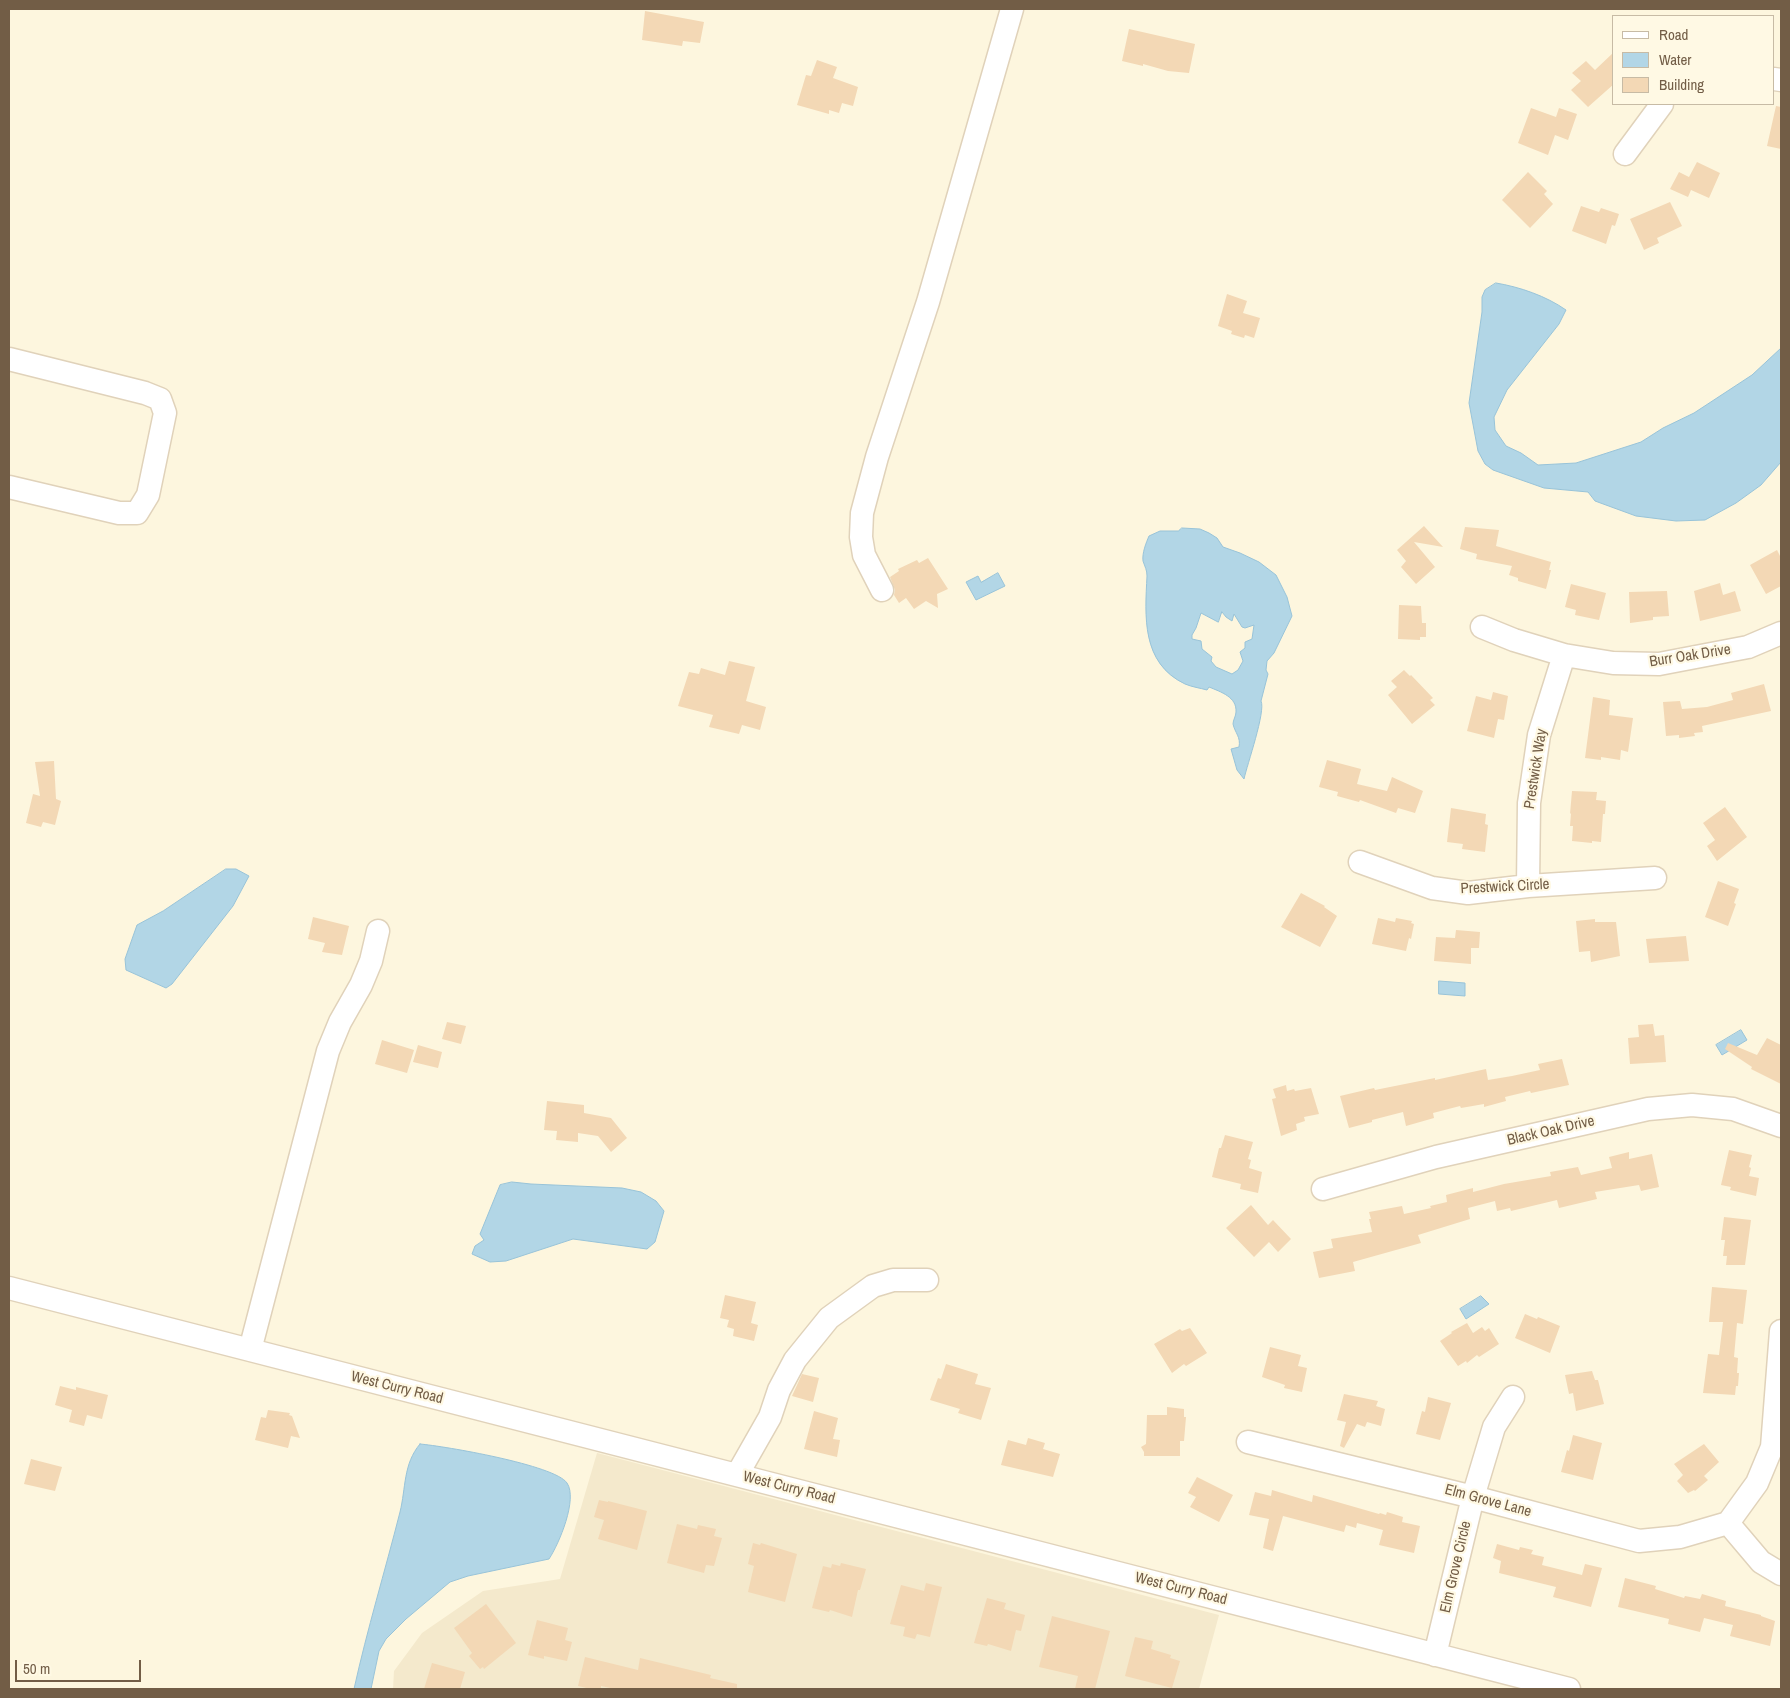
<!DOCTYPE html>
<style>
body{margin:0}
#map{position:relative;width:1790px;height:1698px;overflow:hidden;background:#fdf6de;font-family:"Archivo Narrow",sans-serif}
canvas{display:block}
.frame{position:absolute;inset:0;border:10px solid #725d46;pointer-events:none}
.legend{position:absolute;left:1612px;top:15px;width:162px;height:90px;box-sizing:border-box;background:#fff9e4;border:1px solid #c7bba5;margin:0;padding:6px 9px;list-style:none;font-size:15px;color:#725d46}
.legend li{display:flex;align-items:center;gap:10px;height:25px}
.legend b{width:25px;border:1px solid #c7bba5}
.scale{position:absolute;left:15px;top:1660px;width:126px;height:22px;box-sizing:border-box;border:2px solid #725d46;border-top:0;padding-left:6px;font-size:15px;line-height:18px;white-space:nowrap;color:#725d46;-webkit-text-stroke:4px #fff9e4;paint-order:stroke}
</style>
<div id="map">
<canvas width="1790" height="1698"></canvas>
<div class="frame"></div>
<ul class="legend">
<li><b style="height:6px;background:#fff"></b>Road</li>
<li><b style="height:14px;background:#b2d6e6"></b>Water</li>
<li><b style="height:14px;background:#f3d8b5"></b>Building</li>
</ul>
<div class="scale">50 m</div>
</div>
<script>
const g = document.querySelector('canvas').getContext('2d');
g.lineJoin = 'round';
function paint(path, color) {
  g.fillStyle = color;
  g.fill(path, 'evenodd');
}
function strokePath(path, color, width, dash) {
  g.strokeStyle = color;
  g.lineWidth = width;
  g.lineCap = dash ? 'butt' : 'round';
  g.setLineDash(dash || []);
  g.stroke(path);
}
function drawText(font, color, halo, rows, align = 'center') {
  g.font = font + ' "Archivo Narrow",sans-serif';
  g.lineWidth = 4.5;
  g.setLineDash([]);
  g.textBaseline = 'middle';
  g.strokeStyle = halo;
  g.fillStyle = color;
  for (const [text, x, y, turn = 0] of rows) {
    g.save();
    g.translate(x, y);
    g.rotate((+turn || 0) * Math.PI / 180);
    g.textAlign = isNaN(turn) ? turn : align;
    if (halo) g.strokeText(text, 0, 0);
    g.fillText(text, 0, 0);
    g.restore();
  }
}
paint(new Path2D(`
 M597,1453L1219,1615L1199,1689H393L394,1671L422,1633L483,1591L560,1579Z`), '#f4e9cc');
const water = new Path2D(`
 M1496,283C1520,287 1546,296 1566,310L1559,324L1507,390L1494,417L1495,430L1506,446L1521,453L1538,465L1576,463L1641,442L1663,428L1694,413L1752,375L1781,348V462L1761,485L1736,503L1705,520L1676,521L1636,516L1595,501L1588,492L1544,488L1493,470L1485,464L1478,451L1469,403L1482,312V297L1485,290Z
 M1182,528L1200,529L1209,533L1217,538L1223,547L1240,553L1259,562L1276,575L1287,597L1292,616L1274,653L1267,661L1266,670L1268,674L1261,701C1266,711 1247,765 1244,779L1237,770L1231,749L1239,747C1241,737 1235,733 1233,724C1233,720 1236,716 1236,712C1237,697 1221,692 1209,687L1207,690C1200,688 1192,687 1185,684C1141,663 1145,616 1147,576C1147,570 1145,567 1143,561C1142,553 1146,543 1149,536L1160,531H1178ZM1222,612L1226,617L1232,621L1234,614L1242,627L1245,628L1254,625L1252,639L1245,642V648L1240,652L1243,661L1238,670L1232,674L1216,667L1211,661L1212,657L1202,649L1201,641L1192,639V635L1196,628L1201,613L1218,622Z
 M998,573L1005,586L976,600L966,582L978,576L981,582Z
 M226,869H236L249,876L233,906L172,984L166,988L126,970L125,959L137,925L163,911Z
 M1439,981L1465,983V996L1439,994Z
 M1741,1030L1747,1040L1722,1055L1716,1045Z
 M512,1182L531,1184L622,1188L641,1192L656,1201L664,1211L655,1242L647,1249L573,1239L506,1261L490,1262L472,1254L475,1246L484,1240L480,1234L500,1185Z
 M1481,1296L1489,1304L1466,1319L1460,1309Z
 M420,1444C444,1446 555,1465 567,1483C578,1499 559,1544 549,1559L468,1576L450,1582L406,1619L386,1639L379,1651L371,1689H354C367,1630 385,1571 400,1512C406,1488 403,1464 420,1444Z`);
paint(water, '#b2d6e6');
strokePath(water, '#98c3d8', 1);
paint(new Path2D(`
 M645,11L704,22L700,43L683,41L682,46L642,40Z
 M1129,29L1195,44L1189,73L1168,71L1143,64V66L1122,61Z
 M1614,52V84L1588,107L1571,90L1581,81L1572,73L1586,61L1595,70Z
 M817,60L837,67L833,78L858,87L853,106L842,103L839,113L829,110V114L797,105L806,75L811,76Z
 M1776,106L1781,107V149L1767,146Z
 M1531,108L1556,117L1559,108L1577,114L1568,140L1555,135L1548,155L1518,143Z
 M1697,162L1720,173L1709,198L1691,190L1688,197L1670,189L1679,172L1689,177Z
 M1528,172L1547,191L1544,194L1553,204L1530,228L1502,200Z
 M1670,202L1682,226L1657,238L1659,243L1644,250L1630,219Z
 M1581,206L1599,212L1601,208L1619,214L1615,226L1612,225L1606,244L1572,231Z
 M1227,294L1247,301L1243,313L1260,318L1254,338L1245,335L1244,338L1231,334L1232,331L1218,326Z
 M1424,526L1443,547L1414,542L1435,567L1416,584L1401,567L1406,561L1397,550Z
 M1465,527L1499,530L1496,546L1551,562L1549,570H1551L1546,589L1518,581V578L1509,575L1512,566L1476,559L1477,554L1460,549Z
 M1777,550L1781,558V586L1766,594L1750,565Z
 M928,558L948,589L937,594L938,608L926,601L914,609L906,598L899,603L894,595L895,590L890,577L899,571L898,569L917,560L919,563Z
 M1720,583L1723,595L1735,591L1741,611L1700,621L1694,591Z
 M1571,584L1606,593L1599,620L1575,615L1576,610L1565,607Z
 M1667,591L1669,616L1653,617V620L1630,623L1629,592Z
 M1399,605L1421,606L1422,623H1426V637H1420V640L1398,639Z
 M729,661L755,667L746,701L766,707L760,730L742,725L739,734L709,727L713,715L678,706L689,672L699,674L701,668L725,675Z
 M1404,670L1410,676L1411,675L1433,698L1430,700L1435,705L1412,724L1388,695L1397,687L1391,681Z
 M1764,684L1771,711L1702,726L1703,732L1694,733L1695,736L1679,738V735L1666,736L1663,702L1680,701L1682,709L1707,707L1733,700L1731,693Z
 M1493,692L1508,696L1504,720L1498,719L1494,738L1467,731L1476,696L1491,700Z
 M1593,697L1610,700L1609,715L1633,718L1628,752L1621,750L1620,760L1601,757V760L1585,758Z
 M1327,760L1361,769L1357,784L1387,791L1392,777L1423,791L1415,813L1398,808L1396,813L1360,800L1359,802L1337,796L1338,792L1319,787Z
 M54,761L56,799L61,801L55,825L43,822L41,827L26,823L33,794L40,796L35,762Z
 M1572,791L1597,792L1596,800L1606,801L1605,814H1603L1601,842L1592,841V843L1572,841L1573,826H1570L1571,813L1570,814Z
 M1725,807L1747,837L1717,861L1707,846L1715,840L1703,823Z
 M1451,808L1486,814L1485,824L1488,825L1485,852L1462,849L1463,844L1447,842Z
 M1718,881L1739,889L1734,903L1736,904L1728,926L1705,917Z
 M1301,893L1325,906L1324,907L1337,916L1320,947L1281,927Z
 M313,917L349,926L342,955L322,952L325,943L308,939Z
 M1378,918L1395,922L1396,918L1412,921L1411,923L1414,924L1411,939L1409,938L1406,951L1372,944Z
 M1595,919V922H1616L1620,956L1591,962L1590,951L1579,952L1576,921Z
 M1456,930L1480,932L1479,948H1471V964L1434,961L1436,937L1455,938Z
 M1686,936L1689,961L1649,963L1646,939Z
 M447,1022L466,1026L461,1044L442,1039Z
 M1653,1024L1655,1036L1664,1035L1666,1062L1630,1064L1628,1038L1639,1037L1638,1025Z
 M1767,1038L1781,1045V1084L1751,1069L1752,1067L1725,1049L1728,1043L1757,1055Z
 M382,1040L414,1050L407,1073L375,1064Z
 M418,1045L442,1052L438,1068L413,1062Z
 M1562,1059L1569,1085L1531,1093L1530,1091L1505,1097L1506,1101L1484,1107V1104L1461,1108L1460,1106L1433,1113L1434,1118L1406,1126L1403,1112L1372,1120V1122L1349,1128L1340,1096L1374,1088L1375,1090L1435,1078V1080L1486,1069L1488,1080L1512,1076L1540,1070L1538,1064Z
 M1286,1085L1287,1091L1294,1089L1295,1091L1311,1088L1319,1114L1304,1117L1305,1121L1296,1124L1297,1130L1281,1136L1272,1099L1276,1098L1273,1089Z
 M547,1101L584,1105V1113L611,1118L627,1138L611,1152L598,1136L578,1133V1142L556,1140L557,1131L544,1130Z
 M1225,1135L1253,1142L1248,1159L1251,1160L1249,1168L1262,1172L1258,1193L1240,1189L1241,1184L1212,1177L1219,1148H1221Z
 M1729,1150L1752,1155L1749,1167L1751,1168L1749,1176L1759,1178L1756,1196L1730,1190L1731,1187L1721,1185Z
 M1629,1152V1159L1652,1154L1659,1187L1641,1191L1639,1185L1595,1192L1597,1199L1559,1208L1557,1200L1511,1211L1510,1208L1497,1211L1495,1201L1468,1208L1470,1219L1418,1235L1421,1243L1353,1262L1355,1271L1319,1278L1313,1252L1333,1248L1331,1239L1372,1232L1369,1219H1371L1369,1212L1402,1206L1404,1214L1431,1208L1430,1206L1447,1202L1446,1195L1473,1188V1192L1504,1184L1551,1176L1550,1172L1578,1167L1581,1175L1612,1168L1609,1157Z
 M1251,1205L1268,1225L1273,1220L1291,1239L1278,1252L1269,1242L1254,1257L1226,1228Z
 M1724,1217L1751,1220L1745,1265H1726L1727,1256H1723L1725,1240H1721Z
 M1712,1287L1747,1290L1743,1324L1737,1323L1734,1357L1738,1358L1737,1373H1739L1738,1386H1736L1735,1395L1703,1393L1708,1354L1719,1355L1723,1322H1709Z
 M725,1295L756,1302L751,1323L758,1325L754,1341L733,1336L734,1329L727,1327L729,1320L720,1318Z
 M1525,1314L1537,1319L1538,1317L1560,1326L1550,1353L1515,1338Z
 M1467,1323L1473,1333L1482,1327L1485,1331L1489,1328L1499,1344L1479,1357L1477,1355L1467,1363L1466,1361L1458,1366L1440,1341L1452,1333L1451,1332Z
 M1190,1328L1207,1353L1186,1366L1184,1364L1172,1373L1154,1344L1180,1329L1182,1331Z
 M1270,1347L1301,1355L1298,1366L1307,1368L1302,1392L1284,1388L1285,1385L1262,1377Z
 M946,1364L978,1374L975,1384L991,1388L981,1420L958,1413L960,1409L930,1400L938,1378L941,1379Z
 M1592,1371L1595,1380H1598L1604,1404L1576,1411L1573,1393L1569,1394L1565,1375Z
 M802,1374L819,1378L813,1402L792,1396Z
 M60,1386L76,1390V1387L108,1395L102,1419L87,1415L84,1426L69,1422L72,1410L55,1405Z
 M1344,1394L1378,1401L1376,1406L1385,1409L1381,1426L1367,1422L1365,1427L1357,1424L1344,1448L1340,1446L1346,1422L1337,1420Z
 M1428,1397L1451,1403L1440,1440L1416,1434L1422,1411L1425,1412Z
 M1167,1407L1184,1409V1417H1186L1184,1441H1180V1456H1144V1452L1141,1447L1146,1444L1147,1415H1167Z
 M268,1410L290,1413L289,1415L292,1416L300,1438L291,1436L288,1448L255,1440L261,1417L266,1418Z
 M814,1411L838,1418L833,1439L840,1440L837,1457L804,1449Z
 M1573,1435L1602,1443L1593,1480L1561,1472L1567,1450L1569,1451Z
 M1028,1438L1045,1443L1043,1449L1060,1454L1053,1477L1001,1465L1008,1440L1026,1445Z
 M1704,1444L1719,1462L1704,1476L1708,1480L1695,1491L1694,1490L1688,1493L1677,1481L1683,1475L1674,1464Z
 M31,1459L62,1467L55,1491L24,1484Z
 M1197,1477L1233,1495L1219,1522L1190,1507L1196,1497L1188,1493Z
 M1272,1490L1312,1502L1313,1495L1379,1514L1380,1513L1386,1515L1387,1512L1403,1517L1402,1522L1420,1526L1414,1553L1379,1545L1383,1530L1357,1523L1356,1528L1346,1525L1344,1532L1283,1516L1273,1551L1263,1548L1269,1519L1249,1515L1255,1492L1271,1496Z
 M599,1500L608,1502V1501L647,1511L637,1550L598,1539L604,1520L594,1517Z
 M677,1524L697,1529L698,1525L716,1529L714,1536L722,1538L714,1566L706,1565L704,1573L667,1563Z
 M753,1543L760,1545L761,1543L797,1554L785,1602L748,1592L754,1566L748,1564Z
 M1497,1544L1519,1550L1520,1547L1533,1550L1531,1554L1544,1557L1542,1565L1582,1575L1585,1564L1602,1568L1591,1607L1553,1597L1556,1587L1499,1573L1501,1561L1493,1558Z
 M841,1563L866,1569L860,1590H858L852,1617L830,1610L829,1612L812,1608L823,1566L831,1568L832,1564L840,1566Z
 M1625,1578L1656,1586L1655,1589L1684,1598L1685,1596L1700,1599L1702,1594L1726,1601L1725,1606L1761,1615V1616L1775,1621L1770,1646L1730,1636L1733,1625L1704,1618L1700,1632L1668,1624L1669,1619L1618,1607Z
 M926,1583L942,1587L930,1637L917,1634L915,1639L903,1636L905,1627L890,1624L901,1585L924,1591Z
 M987,1598L1006,1603L1004,1609L1025,1615L1021,1631L1016,1630L1011,1651L988,1644L987,1646L974,1643Z
 M486,1604L516,1643L484,1669L483,1667L480,1669L469,1656L472,1653L454,1628Z
 M1052,1616L1110,1631L1095,1689H1075L1078,1676L1039,1667Z
 M537,1620L568,1628L565,1640L572,1642L567,1661L544,1656V1659L528,1655Z
 M1135,1637L1153,1641L1151,1649L1171,1655L1170,1658L1180,1661L1172,1688L1125,1676Z
 M585,1657L638,1670L640,1658L711,1675L710,1678L737,1684V1689H615L601,1686V1689H591L578,1686Z
 M432,1663L465,1672L460,1689H424Z`), '#f3d8b5');
const minor = new Path2D(`
 M1774,79L1781,80
 M1625,154L1662,104
 M9,359L145,393L160,399L165,413L148,495L137,513H119L9,487
 M882,590L864,555L861,537L862,513L877,457L928,302L1012,9
 M1482,627L1514,640L1564,655L1613,663L1659,664L1748,647L1781,633
 M1360,862L1432,888L1468,893L1528,886L1655,878
 M1528,886L1529,803L1539,735L1564,655
 M1323,1189L1436,1157L1648,1109L1692,1105L1733,1109L1781,1126
 M9,1288L1569,1689
 M250,1350L328,1051L340,1022L361,985L371,961L378,931
 M1248,1442L1473,1497L1639,1541L1680,1537L1728,1523
 M737,1475L770,1417L779,1390L795,1360L829,1318L873,1286L893,1280H927
 M1728,1523L1757,1483L1772,1447L1781,1331
 M1728,1523L1761,1562L1781,1574
 M1435,1655L1473,1497L1494,1427L1513,1397`);
strokePath(minor, '#e0d2ba', 25);
strokePath(minor, '#fff', 22);
drawText('15px', '#725d46', '#fff9e4', [
 ["Burr Oak Drive",1690,656,-9],
 ["Prestwick Way",1536,769,-81],
 ["Prestwick Circle",1505,887,-3],
 ["Black Oak Drive",1551,1131,-13],
 ["West Curry Road",397,1388,14],
 ["West Curry Road",789,1488,14],
 ["Elm Grove Lane",1488,1501,15],
 ["Elm Grove Circle",1456,1567,-77],
 ["West Curry Road",1181,1589,14]
]);
</script>
